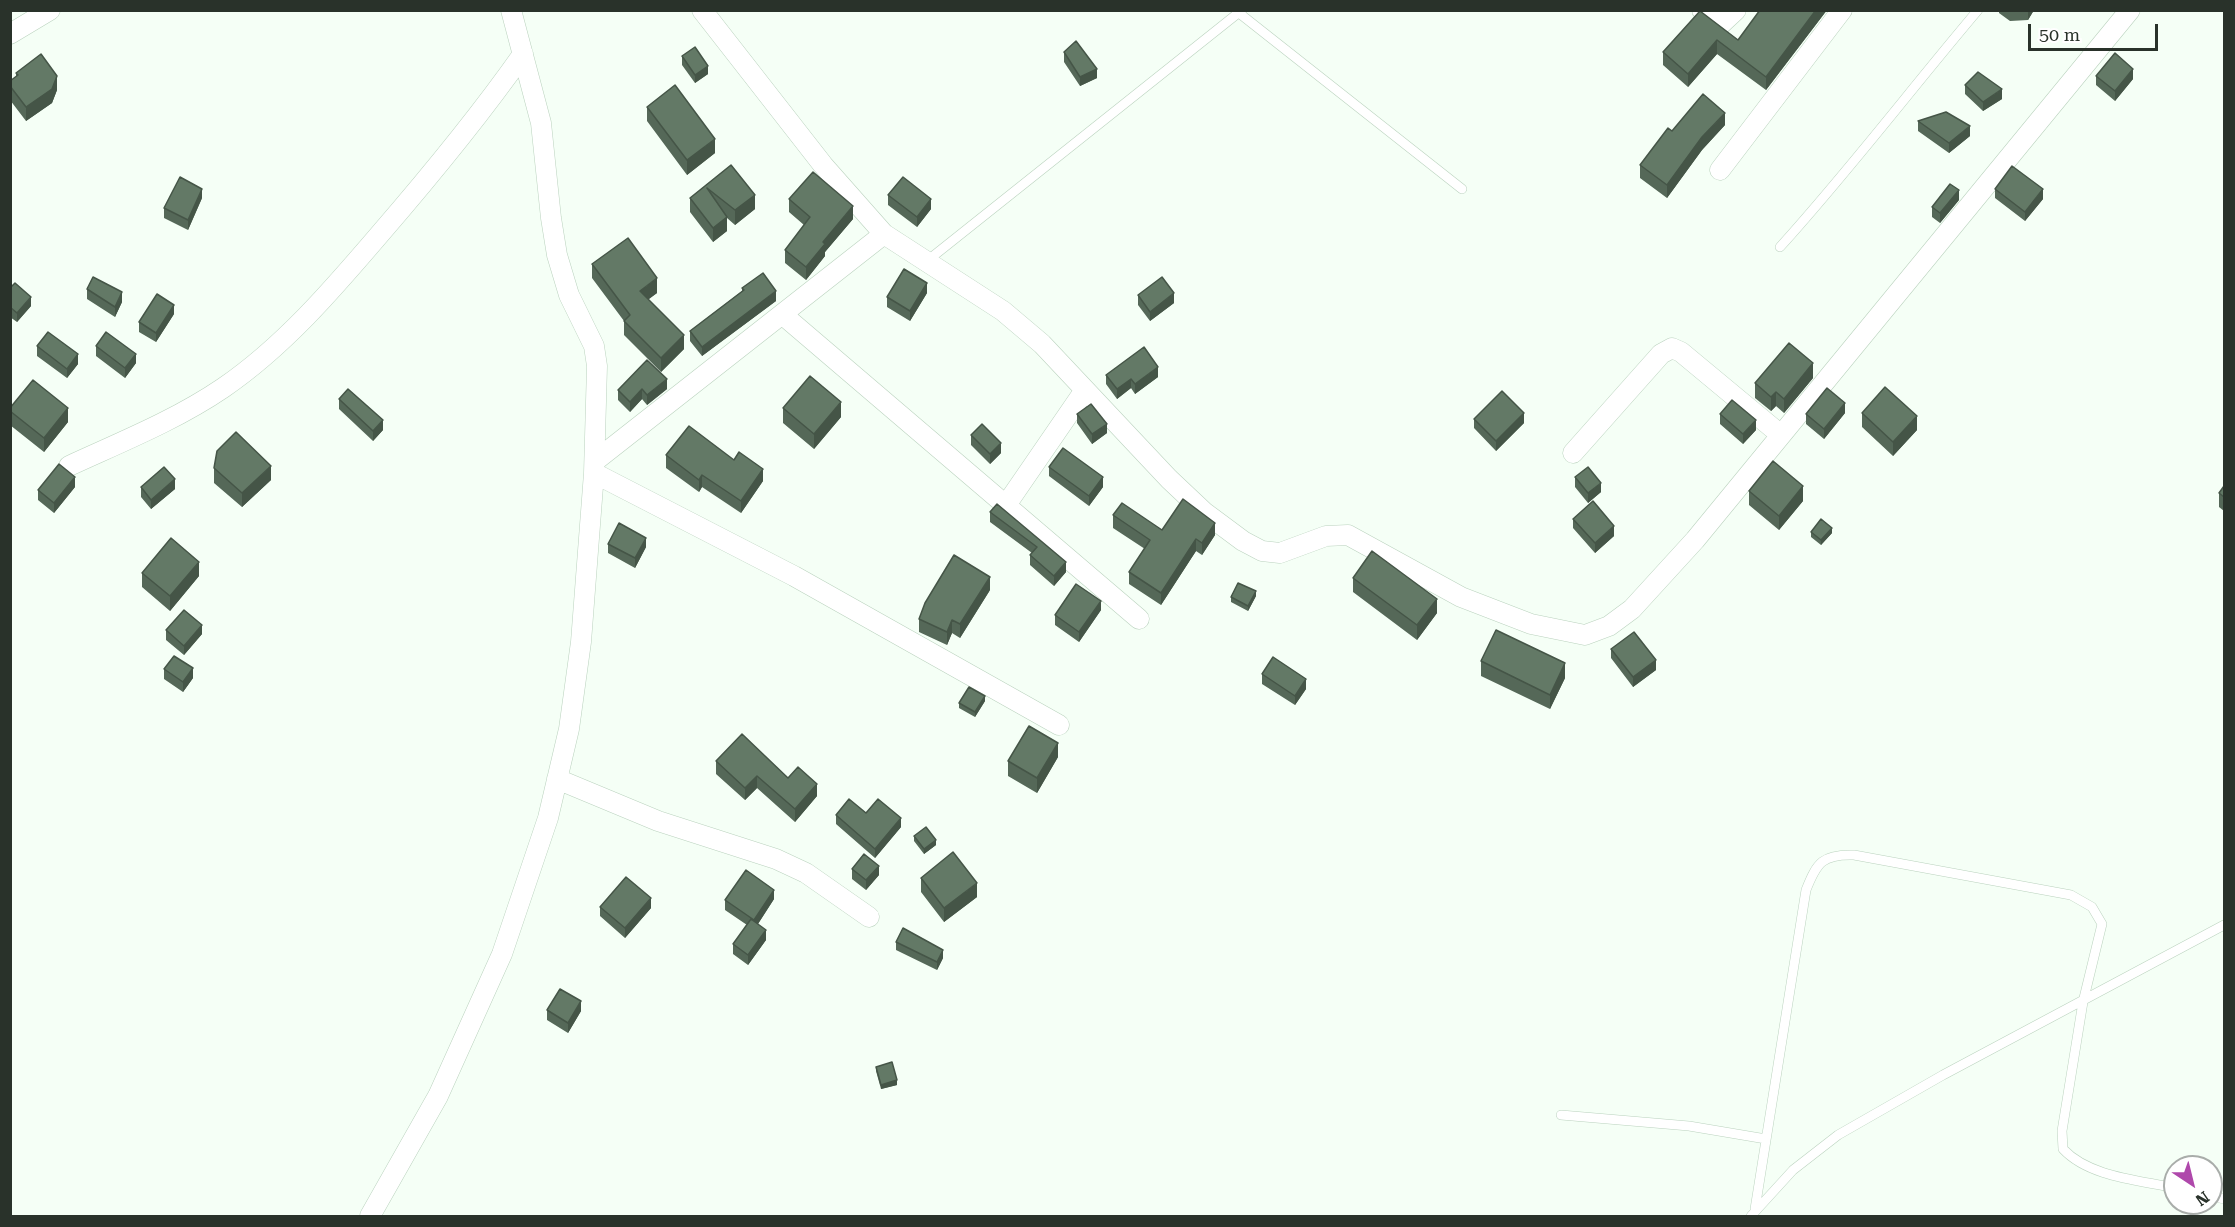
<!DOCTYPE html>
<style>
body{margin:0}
#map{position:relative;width:2235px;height:1227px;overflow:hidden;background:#f5fff6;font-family:"Roboto Serif",serif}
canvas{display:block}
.frame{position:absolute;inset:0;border:12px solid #29322a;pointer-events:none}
.north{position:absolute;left:2163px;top:1155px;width:60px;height:60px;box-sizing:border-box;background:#fff;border:2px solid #a9adaa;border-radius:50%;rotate:145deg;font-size:16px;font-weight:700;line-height:24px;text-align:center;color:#29322a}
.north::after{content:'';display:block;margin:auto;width:21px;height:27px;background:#af48ab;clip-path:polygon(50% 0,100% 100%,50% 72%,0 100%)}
.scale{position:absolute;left:2028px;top:24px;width:130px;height:27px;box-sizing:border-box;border:3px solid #29322a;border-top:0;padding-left:8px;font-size:18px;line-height:21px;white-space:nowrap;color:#29322a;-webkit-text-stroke:4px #fff;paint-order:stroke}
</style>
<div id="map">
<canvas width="2235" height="1227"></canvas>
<div class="frame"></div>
<div class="north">N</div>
<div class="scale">50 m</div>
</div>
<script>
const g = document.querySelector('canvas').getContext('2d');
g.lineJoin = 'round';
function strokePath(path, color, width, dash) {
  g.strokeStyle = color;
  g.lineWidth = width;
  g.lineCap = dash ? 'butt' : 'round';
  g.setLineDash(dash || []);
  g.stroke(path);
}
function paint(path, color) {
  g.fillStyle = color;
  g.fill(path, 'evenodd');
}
const lane = new Path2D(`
 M1239,13L1462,189
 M1780,247C1849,171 1911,89 1978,10
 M927,261L1242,10
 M1561,1115L1689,1126L1766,1139
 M2211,1196L2224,1199
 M1755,1209L1806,890C1817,862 1823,854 1854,855L2071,895L2092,907L2102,924L2083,1002L2062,1131L2063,1149C2089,1177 2139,1180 2175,1188
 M1751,1216L1793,1170L1838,1135L1943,1075L2224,925`);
const street = new Path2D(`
 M702,10L823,165L884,234L1003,311L1042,344L1169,479L1204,512L1243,541L1262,551L1280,553L1326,536L1348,535L1461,597L1531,624L1585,635L1609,626L1632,609L1695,540L2130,10
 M1702,10L1716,23L1721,24L1736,10
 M10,34L50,10
 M1720,170L1842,10
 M783,315L1139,619
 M1573,453L1661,354L1672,348L1681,352L1781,435
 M595,461L884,234
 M69,466C121,442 176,420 223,388C283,347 332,290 379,235C430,176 478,118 523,54
 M594,473L794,576L1059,725
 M1006,505L1085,390
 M557,779L658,821L776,859L806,873L869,917
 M370,1216L438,1096L502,954L548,818L569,729L581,642L594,473L597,366L594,346L569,295L557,255L551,218L541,123L511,10`);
strokePath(lane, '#bad2be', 10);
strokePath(street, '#bad2be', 21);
strokePath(lane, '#fff', 9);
strokePath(street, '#fff', 20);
paint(new Path2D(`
 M1758,10H1827L1766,90L1717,54L1688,87L1663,65V52L1700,11L1738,40L1758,14Z
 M1999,10H2034L2028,20L2010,21L1999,13Z
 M1064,52L1097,78L1080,86L1064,62Z
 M682,56L708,74L695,83L682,65Z
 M16,73L57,90L52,103L26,121L10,100V81L16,77Z
 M2096,76L2133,79L2115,101L2096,85Z
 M1965,85L2002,99L1983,111L1965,94Z
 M647,107L715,153L687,175L647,121Z
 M1918,121L1970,136L1949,153L1918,131Z
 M1725,125L1702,150L1667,198L1640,178V165L1672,131Z
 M731,165L755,209L735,225L727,218V231L713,242L690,212V198Z
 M1995,189L2043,199L2025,221L1995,198Z
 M888,195L931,209L917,227L888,205Z
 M202,198L188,230L164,218V208Z
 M789,199L853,219L825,252V256L806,280L785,263V250L804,225L789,212Z
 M1959,200L1940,223L1932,217V207Z
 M592,264L657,293L648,299L684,349L661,372L624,335V321L592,278Z
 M10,288L31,306L17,322L10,317Z
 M742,288L776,301L702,356L690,341V331L742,291Z
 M87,289L122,302L115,317L87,299Z
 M927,293L910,321L887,307V297Z
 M1138,295L1174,303L1150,321L1138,305Z
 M174,314L156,342L139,332V322Z
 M37,346L78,364L67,378L37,356Z
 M96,346L136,363L125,378L96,356Z
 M1106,375L1158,377L1135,394L1131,388L1117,399L1106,384Z
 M1813,378L1784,413L1776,406L1771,411L1755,398V383Z
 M667,389L647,405L642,399L630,412L618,400V390Z
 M339,399L383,430L373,441L339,409Z
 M10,408L68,422L44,452L10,425Z
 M783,408L841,417L814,449L783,423Z
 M1845,413L1824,439L1806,424V414Z
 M1862,413L1917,430L1893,456L1862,427Z
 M1077,414L1107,433L1092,444L1077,423Z
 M1720,414L1756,430L1743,444L1720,424Z
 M1474,419L1524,423L1496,451L1474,428Z
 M971,435L1001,453L990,464L971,445Z
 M666,455L734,460L763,481L741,513L702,487L699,492L666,468Z
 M1049,467L1103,487L1089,506L1049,476Z
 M214,468L271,480L242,507L214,483Z
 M1575,477L1601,492L1588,503L1575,487Z
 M2224,486V511L2219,507V493Z
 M75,487L54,513L38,500V490Z
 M141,487L175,489L151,509L141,497Z
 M1749,491L1803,501L1779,530L1749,505Z
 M997,504L1066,572L1054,586L1030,565V555L1032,553L990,522V512Z
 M1113,515L1162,530L1215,535L1202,555L1196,551L1161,605L1129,584V572L1145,549L1113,528Z
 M1573,519L1614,536L1595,553L1573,528Z
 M1811,532L1832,533L1821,545L1811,537Z
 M608,544L646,547L635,568L608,553Z
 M142,573L199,576L170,611L142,587Z
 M1353,578L1437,613L1417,640L1353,592Z
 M990,590L960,638L952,633L947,645L919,632V619Z
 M1256,596L1248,611L1231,602V597Z
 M1101,610L1079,642L1055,625V615Z
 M166,630L202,634L184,655L166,640Z
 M1611,649L1656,670L1633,687L1611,658Z
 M1481,661L1565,678L1550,709L1481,676Z
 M164,669L193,678L183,692L164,679Z
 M1262,674L1306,689L1295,705L1262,684Z
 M985,701L975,717L959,708V703Z
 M1058,757L1037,793L1008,776V761Z
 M716,761L788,778L817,796L795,822L757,788L745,800L716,774Z
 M866,813L901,827L875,858L836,824V815Z
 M914,836L936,845L924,854L914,841Z
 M852,869L879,875L866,890L852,879Z
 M921,878L977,897L944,922L921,892Z
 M774,899L758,924L766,940L748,965L733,954V944L747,925L725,910V900Z
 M600,907L651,908L625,938L600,916Z
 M896,942L943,958L937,970L896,950Z
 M547,1010L581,1011L568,1033L547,1020Z
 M876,1067L897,1085L881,1089L876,1071Z`), '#556858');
paint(new Path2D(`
 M1816,10H1827L1766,90V77Z
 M2034,10L2028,20V11Z
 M1717,40V54L1688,87V74Z
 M708,66V74L695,83V75Z
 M1097,69V78L1080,86V77Z
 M2133,69V79L2115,101V91Z
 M57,76V90L52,103L26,121V107Z
 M2002,89V99L1983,111V102Z
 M1725,113V125L1702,150L1667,198V185L1702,137Z
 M1970,126V136L1949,153V143Z
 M715,139V153L687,175V160Z
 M202,189V198L188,230V220Z
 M2043,189V199L2025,221V212Z
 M1959,190V200L1940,223V213Z
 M755,195V209L735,225V210Z
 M931,199V209L917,227V217Z
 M853,206V219L825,252V256L806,280V267L823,242Z
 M727,217V231L713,242V228Z
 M657,278V293L640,306V291Z
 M927,283V293L910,321V311Z
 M776,291V301L702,356V347Z
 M122,292V302L115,317V307Z
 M1174,293V303L1150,321V312Z
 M31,297V306L17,322V313Z
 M174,305V314L156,342V333Z
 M684,335V349L661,372V358Z
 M78,354V364L67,378V369Z
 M136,354V363L125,378V368Z
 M1813,363V378L1784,413V399Z
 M1158,367V377L1135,394V384Z
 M667,379V389L647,405V395Z
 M1131,379V388L1117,399V389Z
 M642,389V399L630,412V402Z
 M1776,392V406L1771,411V397Z
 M841,402V417L814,449V434Z
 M1845,403V413L1824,439V429Z
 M68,408V422L44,452V438Z
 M1524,413V423L1496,451V441Z
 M1917,416V430L1893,456V442Z
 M383,420V430L373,441V431Z
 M1756,420V430L1743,444V434Z
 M1107,424V433L1092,444V434Z
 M1001,443V453L990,464V454Z
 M271,466V480L242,507V493Z
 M763,469V481L741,513V501Z
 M702,475V487L699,492V480Z
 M75,477V487L54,513V503Z
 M1103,477V487L1089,506V496Z
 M175,479V489L151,509V500Z
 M1601,483V492L1588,503V493Z
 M1803,486V501L1779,530V516Z
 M1215,523V535L1202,555V543Z
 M1614,526V536L1595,553V543Z
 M1832,528V533L1821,545V540Z
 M646,538V547L635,568V558Z
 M1196,539V551L1161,605V593Z
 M199,562V576L170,611V596Z
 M1066,562V572L1054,586V576Z
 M990,577V590L960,638V624Z
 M1256,591V596L1248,611V606Z
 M1437,599V613L1417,640V625Z
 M1101,601V610L1079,642V632Z
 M952,620V633L947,645V632Z
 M202,625V634L184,655V646Z
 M1656,660V670L1633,687V677Z
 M1565,663V678L1550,709V695Z
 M193,668V678L183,692V682Z
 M1306,679V689L1295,705V696Z
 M985,696V701L975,717V712Z
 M1058,743V757L1037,793V778Z
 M757,776V788L745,800V788Z
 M817,784V796L795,822V809Z
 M901,818V827L875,858V849Z
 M936,840V845L924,854V849Z
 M879,866V875L866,890V880Z
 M977,883V897L944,922V908Z
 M774,890V899L754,930V920Z
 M651,898V908L625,938V928Z
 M766,930V940L748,965V955Z
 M943,950V958L937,970V962Z
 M581,1001V1011L568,1033V1023Z
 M897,1080V1085L881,1089V1085Z`), '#455547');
const building = new Path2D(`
 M1760,10H1816L1766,77L1717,40L1688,74L1663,52L1700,11L1738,40Z
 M1076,41L1097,69L1080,77L1064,52Z
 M695,47L708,66L695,75L682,56Z
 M2115,53L2133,69L2115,91L2096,76Z
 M41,54L57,76L52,89L26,107L10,86V81L18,75L16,73Z
 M1978,72L2002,89L1983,102L1965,85Z
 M675,85L715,139L687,160L647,107Z
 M1703,94L1725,113L1702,137L1667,185L1640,165L1668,128L1672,131Z
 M1946,112L1970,126L1949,143L1918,121Z
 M731,165L755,195L735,210L707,188L727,217L713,228L690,198Z
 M2012,166L2043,189L2025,212L1995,189Z
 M813,172L853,206L823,242L825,244L806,267L785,250L810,217L789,199Z
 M180,177L202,189L188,220L164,208Z
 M903,177L931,199L917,217L888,195Z
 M1950,184L1959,190L1940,213L1932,207Z
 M628,238L657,278L640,291L684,335L661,358L624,321L630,315L592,264Z
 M904,269L927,283L910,311L887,297Z
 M763,273L776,291L702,347L690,331L744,290L742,288Z
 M93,277L122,292L115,307L87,289Z
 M1162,277L1174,293L1150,312L1138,295Z
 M15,283L31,297L17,313L10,307V288Z
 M157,294L174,305L156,333L139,322Z
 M48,332L78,354L67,369L37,346Z
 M106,332L136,354L125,368L96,346Z
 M1789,343L1813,363L1784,399L1776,392L1771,397L1755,383Z
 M1144,347L1158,367L1135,384L1131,379L1117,389L1106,375Z
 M647,360L667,379L647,395L642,389L630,402L618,390Z
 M810,376L841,402L814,434L783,408Z
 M33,380L68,408L44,438L10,411V408Z
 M1885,387L1917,416L1893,442L1862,413Z
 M1827,388L1845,403L1824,429L1806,414Z
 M348,389L383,420L373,431L339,399Z
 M1502,391L1524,413L1496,441L1474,419Z
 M1732,400L1756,420L1743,434L1720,414Z
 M1091,404L1107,424L1092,434L1077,414Z
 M982,424L1001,443L990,454L971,435Z
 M689,426L734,460L739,452L763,469L741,501L702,475L699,480L666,455Z
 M236,432L271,466L242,493L214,468L217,451Z
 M1063,448L1103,477L1089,496L1049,467Z
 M1773,461L1803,486L1779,516L1749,491Z
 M59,464L75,477L54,503L38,490Z
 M164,467L175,479L151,500L141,487Z
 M1588,467L1601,483L1588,493L1575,477Z
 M2224,486V497L2219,493Z
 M1183,499L1215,523L1202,543L1196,539L1161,593L1129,572L1150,540L1113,515L1122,503L1162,530Z
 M1593,501L1614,526L1595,543L1573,519Z
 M997,504L1066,562L1054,576L1030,555L1037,547L990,512Z
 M1821,519L1832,528L1821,540L1811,532Z
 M619,523L646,538L635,558L608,544Z
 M171,538L199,562L170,596L142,573Z
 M1372,551L1437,599L1417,625L1353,578Z
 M954,555L990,577L960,624L952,620L947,632L919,619L925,603Z
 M1238,583L1256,591L1248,606L1231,597Z
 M1076,584L1101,601L1079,632L1055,615Z
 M184,610L202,625L184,646L166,630Z
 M1496,630L1565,663L1550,695L1481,661Z
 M1634,632L1656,660L1633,677L1611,649Z
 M174,656L193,668L183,682L164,669Z
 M1273,657L1306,679L1295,696L1262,674Z
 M969,687L985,696L975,712L959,703Z
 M1029,726L1058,743L1037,778L1008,761Z
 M742,734L788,778L798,767L817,784L795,809L757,776L745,788L716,761Z
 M849,799L866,813L878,799L901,818L875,849L836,815Z
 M926,827L936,840L924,849L914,836Z
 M953,852L977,883L944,908L921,878Z
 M864,854L879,866L866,880L852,869Z
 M746,870L774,890L754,920L725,900Z
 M626,877L651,898L625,928L600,907Z
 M751,919L766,930L748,955L733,944Z
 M903,928L943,950L937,962L896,942Z
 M560,989L581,1001L568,1023L547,1010Z
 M892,1062L897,1080L881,1085L876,1067Z`);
paint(building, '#637966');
strokePath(building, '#455547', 1.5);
</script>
